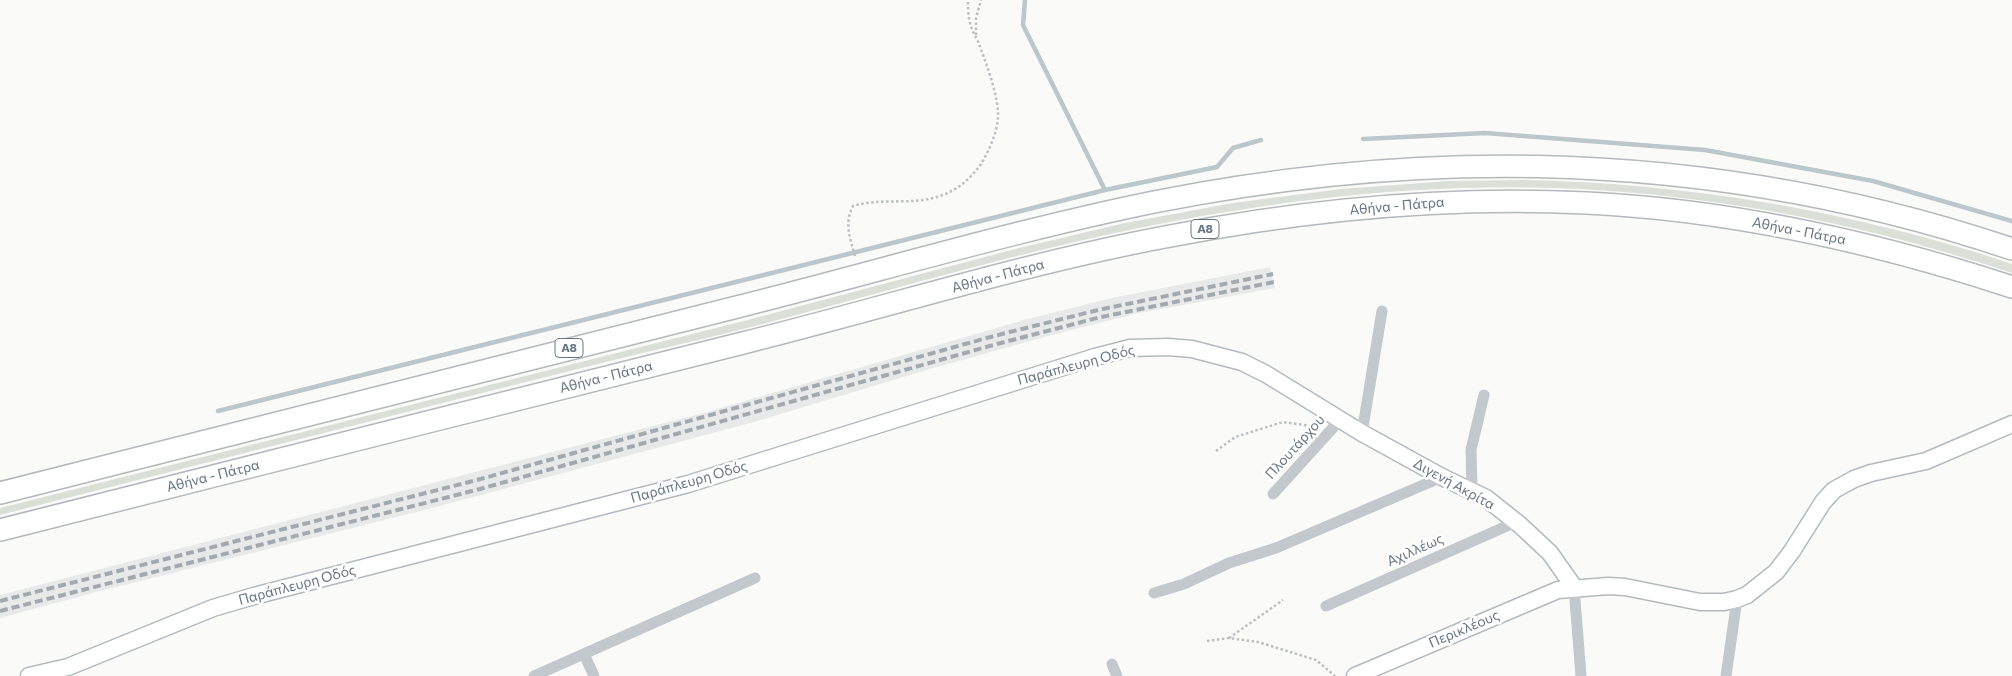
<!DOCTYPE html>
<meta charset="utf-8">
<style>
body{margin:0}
canvas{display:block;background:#fafaf8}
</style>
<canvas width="2012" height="676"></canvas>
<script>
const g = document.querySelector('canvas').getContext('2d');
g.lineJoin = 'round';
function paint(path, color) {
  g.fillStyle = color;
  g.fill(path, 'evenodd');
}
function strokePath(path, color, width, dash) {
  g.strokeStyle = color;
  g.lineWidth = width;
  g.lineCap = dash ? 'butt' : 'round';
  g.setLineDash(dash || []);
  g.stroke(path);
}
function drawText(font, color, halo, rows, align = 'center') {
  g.font = font + ' Commissioner,sans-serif';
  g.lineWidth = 5;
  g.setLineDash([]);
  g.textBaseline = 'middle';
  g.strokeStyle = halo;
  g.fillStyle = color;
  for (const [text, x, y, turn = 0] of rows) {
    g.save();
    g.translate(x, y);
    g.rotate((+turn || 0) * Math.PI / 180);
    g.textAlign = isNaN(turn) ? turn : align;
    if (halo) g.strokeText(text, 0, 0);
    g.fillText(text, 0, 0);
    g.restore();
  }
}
paint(new Path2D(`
 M1270,267L1275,288L1134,314L1048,336L923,371L754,422L436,507L104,590L0,618V595L707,412L1024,320L1112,298Z`), '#e8e9e9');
paint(new Path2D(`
 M1522,180C1688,183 1854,211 2012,264V273C1878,228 1738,199 1597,190C1442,180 1285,198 1134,229C1002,256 873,296 743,329C696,341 649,351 602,363C401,413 201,464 0,515V508L740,322L1019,248L1125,223L1233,203L1341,189L1449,181Z`), '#dadfd7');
strokePath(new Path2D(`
 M1025,0L1023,25L1105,190
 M1363,139L1485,133L1705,150L1873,181L2012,221
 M218,411L1105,190L1217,167L1233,148L1261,140`), '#bbc7cb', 4.5);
const secondary = new Path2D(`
 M29,676L68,667L213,608L254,596L688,484L1095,357L1130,348L1168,347L1192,349L1242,362L1266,374L1362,433L1442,477L1486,498L1520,525L1550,553L1574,587
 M1355,676L1558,590L1608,586L1625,587L1700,602H1724L1737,599L1747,595L1776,572L1792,551L1823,502L1834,490L1854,479L1871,473L1926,461L2012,424`);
const highway = new Path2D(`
 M0,493C244,431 488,370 733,308C873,273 1012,231 1154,202C1444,144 1731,154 2012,249
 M0,530C248,467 495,405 743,343C884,308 1022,264 1165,237C1303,210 1445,196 1587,203C1731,210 1875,242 2012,287`);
strokePath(secondary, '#b3babf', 19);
strokePath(highway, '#b4b9bd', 24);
strokePath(new Path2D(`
 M976,35V18L981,0
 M855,256C850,238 844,223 853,206C882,197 912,206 940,196C958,190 970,179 981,164C989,151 997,133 998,117C999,97 986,63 979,44C977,38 972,32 971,26C968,18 968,8 968,0
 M1216,451L1235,437L1283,422L1318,427
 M1229,638L1283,600
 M1207,641L1229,638L1258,642L1316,660L1335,676`), '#bbbfc2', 2.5, [2.5, 2.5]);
strokePath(new Path2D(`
 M1362,433L1382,311
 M1472,490L1471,450L1484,395
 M1273,494L1340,420
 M1574,587L1581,676
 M1154,593L1184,584L1229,563L1276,548L1442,477
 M1326,606L1516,522
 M584,654L594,676
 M1112,664L1117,676
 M534,676L755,578
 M1726,676L1737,599`), '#c3c8cc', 11);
strokePath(secondary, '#fff', 16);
strokePath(highway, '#fff', 21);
strokePath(new Path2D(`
 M0,601L477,480L994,336L1098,310L1273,274
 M0,611L480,489L997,344L1101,317L1274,282`), '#a2aab0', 4, [8, 4]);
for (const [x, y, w] of [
 [1205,229,28],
 [569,348,28]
]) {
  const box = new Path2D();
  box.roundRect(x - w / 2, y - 9.5, w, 19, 4);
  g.fillStyle = '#fff';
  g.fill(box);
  strokePath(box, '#657683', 1);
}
drawText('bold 12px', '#657683', null, [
 ["Α8",1205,229],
 ["Α8",569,348]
]);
drawText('14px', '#657683', '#fff', [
 ["Αθήνα - Πάτρα",1397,206,-5],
 ["Αθήνα - Πάτρα",1799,231,11],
 ["Αθήνα - Πάτρα",998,276,-15],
 ["Παράπλευρη Οδός",1076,365,-15],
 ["Αθήνα - Πάτρα",606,377,-14],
 ["Πλουτάρχου",1295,447,-48],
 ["Αθήνα - Πάτρα",213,476,-14],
 ["Παράπλευρη Οδός",689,482,-16],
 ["Διγενή Ακρίτα",1454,484,29],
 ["Αχιλλέως",1415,550,-24],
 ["Παράπλευρη Οδός",297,585,-15],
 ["Περικλέους",1464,629,-23]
]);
</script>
